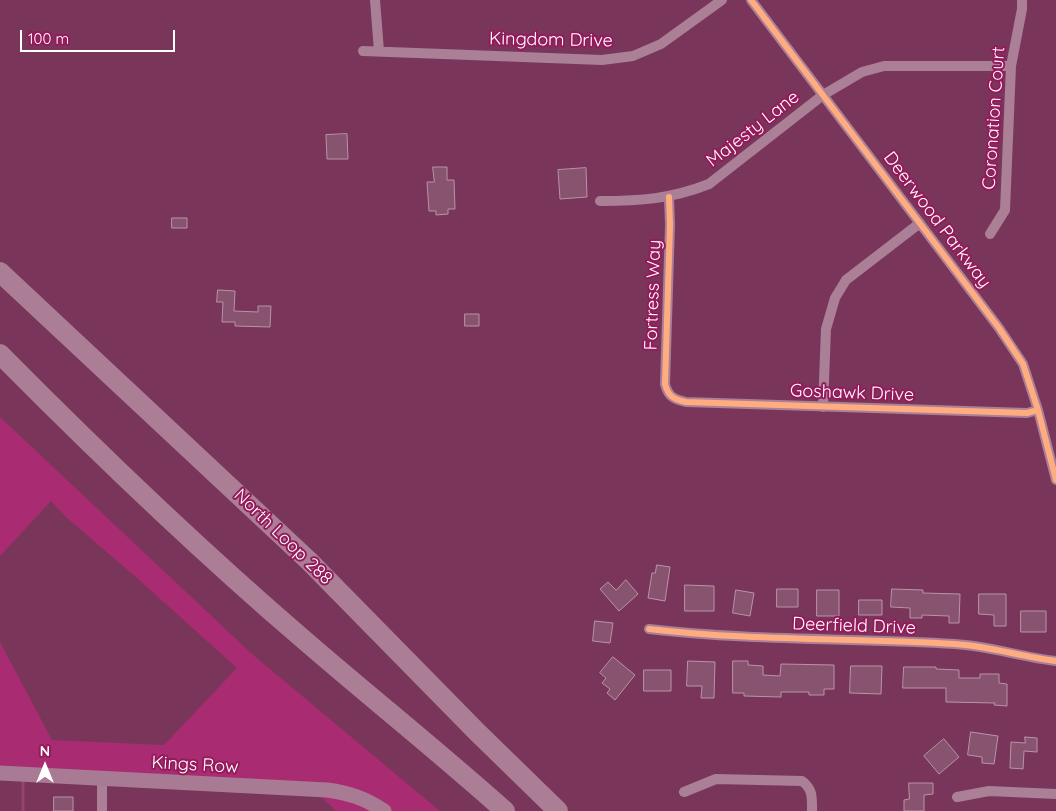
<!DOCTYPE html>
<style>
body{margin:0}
#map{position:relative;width:1056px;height:811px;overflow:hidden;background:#79365a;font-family:Quicksand,sans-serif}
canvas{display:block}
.north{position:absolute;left:20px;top:741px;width:50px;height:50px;-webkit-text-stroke:4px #951a5c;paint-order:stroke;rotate:0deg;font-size:14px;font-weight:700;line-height:20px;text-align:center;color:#fff}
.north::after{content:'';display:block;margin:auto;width:18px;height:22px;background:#fff;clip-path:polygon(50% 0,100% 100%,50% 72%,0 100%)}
.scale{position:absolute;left:20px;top:30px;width:155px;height:22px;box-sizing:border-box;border:2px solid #fff;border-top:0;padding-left:6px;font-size:15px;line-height:18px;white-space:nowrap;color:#fff;-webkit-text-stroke:4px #951a5c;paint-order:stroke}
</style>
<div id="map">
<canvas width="1056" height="811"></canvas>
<div class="north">N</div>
<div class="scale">100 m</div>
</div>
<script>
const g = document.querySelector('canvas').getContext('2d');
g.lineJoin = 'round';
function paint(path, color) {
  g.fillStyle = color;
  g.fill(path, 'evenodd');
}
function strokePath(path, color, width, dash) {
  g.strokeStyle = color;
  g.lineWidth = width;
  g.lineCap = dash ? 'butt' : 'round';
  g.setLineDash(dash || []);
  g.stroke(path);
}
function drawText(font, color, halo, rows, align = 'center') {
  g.font = font + ' Quicksand,sans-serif';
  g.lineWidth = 4;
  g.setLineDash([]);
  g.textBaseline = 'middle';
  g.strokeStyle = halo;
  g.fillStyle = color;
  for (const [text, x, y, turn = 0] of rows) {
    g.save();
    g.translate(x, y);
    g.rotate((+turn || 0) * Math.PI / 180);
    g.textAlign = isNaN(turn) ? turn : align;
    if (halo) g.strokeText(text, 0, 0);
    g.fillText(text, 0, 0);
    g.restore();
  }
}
paint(new Path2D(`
 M0,417L252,654L440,811H336L314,790L0,773V642L52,740L164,745L237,668L138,579L66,517L51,501L0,556Z`), '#a92b71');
strokePath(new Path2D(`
 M23,811V781`), '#984270', 3);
const building = new Path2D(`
 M347,134L348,159H327L326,135Z
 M433,167H447V180H454L455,209H448V214L436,215V211H429L427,182H434Z
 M586,168L587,197L560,199L558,170Z
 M172,218H187V228H172Z
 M218,290L235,291L234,311L258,312V306H271L270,327L235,326V322H222L223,302H217Z
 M465,314H479V326H465Z
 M657,565L670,567L665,601L648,598L652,573H655Z
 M626,580L638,594L619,611L600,589L608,582L616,590Z
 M685,585L714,586V611H685Z
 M777,589H798V607H777Z
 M892,589L923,590V593L960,594L959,623H949V616L922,615V618H910V608L891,607Z
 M736,590L754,593L750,616L733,613Z
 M817,590H839V616H817Z
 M979,594H1006V626H994V615L979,614Z
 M859,600H882V615H859Z
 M1021,611H1046V632H1021Z
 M595,621L613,623L610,643L593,641Z
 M613,657L635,675L615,700L607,693L610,689L602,683L606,678L600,673Z
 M688,661L715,662L714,698H701L702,686H687Z
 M733,661H748V665L763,666V675L780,676L781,664L834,665V689H824V695H809V692H781V697L744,696V693H733Z
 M851,666H882L881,694L850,693Z
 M904,667H936V669L959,670V678H980V674H999V683L1007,684V706L994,705L995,703L946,702V688H903Z
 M644,670H671V691H644Z
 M971,732L998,736L994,764L982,763V757L968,755Z
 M1025,737L1037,738V752L1024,751L1023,769L1010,768L1011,742L1025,743Z
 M944,739L959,757L939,774L924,756Z
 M909,783H933V794L924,795V811H904V800L909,799Z
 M54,797H73V811H54Z`);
paint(building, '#88536f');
strokePath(building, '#b993a8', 1);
strokePath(new Path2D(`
 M375,0L379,51
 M751,0L999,328L1023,364L1038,410L1056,480
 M363,51L602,60L633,56L661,44L722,0
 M669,197L670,225L665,384C668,396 673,399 686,402L1027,413L1038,410
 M600,201C640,201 671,199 709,184L823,95L862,72L884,66H1011
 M990,234L1005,210L1011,66L1022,9V0
 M823,407L826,329L835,298L846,280L920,223
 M649,629C751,641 853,638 955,644C989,646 1022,657 1056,661
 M102,779V811
 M684,792L716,779L802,781C813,789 812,798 812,811
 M957,797L989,791L1056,794`), '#ab7f96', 10);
strokePath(new Path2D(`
 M0,773L327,790C349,793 365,798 384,811`), '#a87a93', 15);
strokePath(new Path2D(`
 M0,272L309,561L477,732L558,811
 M0,354C98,453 197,548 303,639C370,697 439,752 505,811`), '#ab7e96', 20);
strokePath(new Path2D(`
 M751,0L999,328L1023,364L1038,410L1056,480
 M669,197L670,225L665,384C668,396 673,399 686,402L1027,413L1038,410
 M649,629C751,641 853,638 955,644C989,646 1022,657 1056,661`), '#ffac80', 6);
drawText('18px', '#fff', '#951a5c', [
 ["Kingdom Drive",551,40,1],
 ["Coronation Court",994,118,-86],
 ["Majesty Lane",753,129,-38],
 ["Deerwood Parkway",937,220,53],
 ["Fortress Way",653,295,-88],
 ["Goshawk Drive",852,393,2],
 ["North Loop 288",283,537,44],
 ["Deerfield Drive",854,626,2],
 ["Kings Row",195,765,3]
]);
</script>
